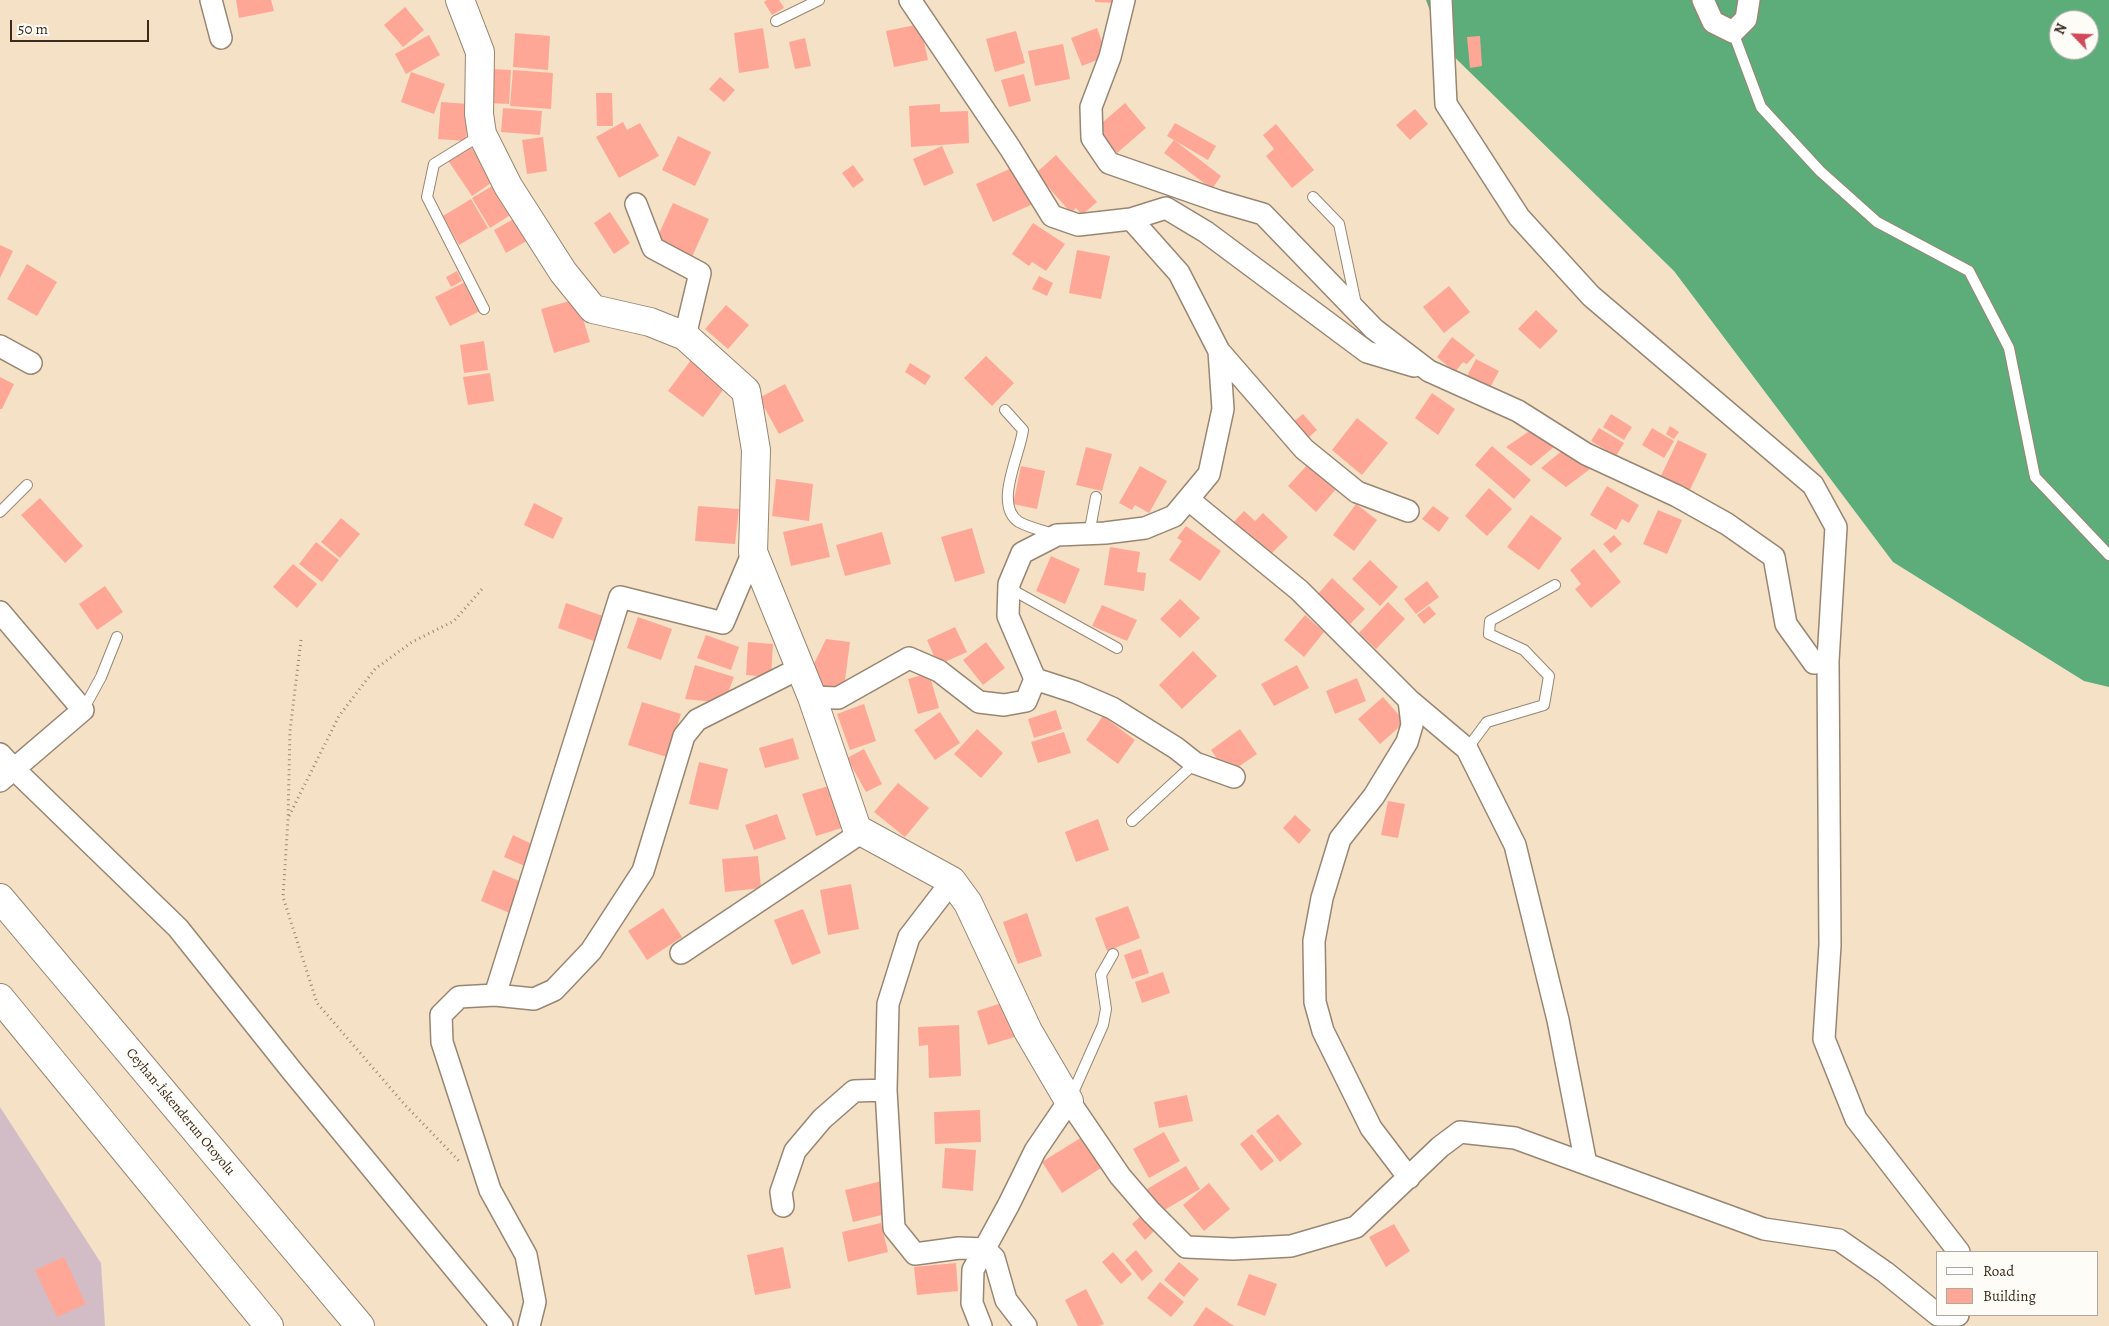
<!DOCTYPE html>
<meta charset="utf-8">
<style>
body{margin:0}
#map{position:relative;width:2109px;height:1326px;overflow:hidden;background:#f4e1c6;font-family:Alegreya,serif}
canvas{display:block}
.legend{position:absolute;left:1936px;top:1251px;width:162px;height:65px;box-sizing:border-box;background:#fdfcf7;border:1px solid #afa8a0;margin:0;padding:6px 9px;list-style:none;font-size:15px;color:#3b2a1e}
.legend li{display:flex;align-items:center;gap:10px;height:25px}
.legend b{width:25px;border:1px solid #afa8a0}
.north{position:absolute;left:2049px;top:10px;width:50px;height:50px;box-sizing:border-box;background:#fdfcf7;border:1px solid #afa8a0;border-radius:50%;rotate:294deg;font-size:14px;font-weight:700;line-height:20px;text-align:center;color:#3b2a1e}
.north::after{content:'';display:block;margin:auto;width:18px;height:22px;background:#d1495b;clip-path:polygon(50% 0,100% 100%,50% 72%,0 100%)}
.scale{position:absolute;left:10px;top:20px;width:139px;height:22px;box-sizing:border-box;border:2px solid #3b2a1e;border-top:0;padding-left:6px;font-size:15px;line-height:18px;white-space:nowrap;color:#3b2a1e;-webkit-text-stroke:4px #fdfcf7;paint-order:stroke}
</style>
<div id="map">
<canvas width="2109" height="1326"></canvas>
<ul class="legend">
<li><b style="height:6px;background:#fff"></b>Road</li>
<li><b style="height:14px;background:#ffa796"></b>Building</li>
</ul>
<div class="north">N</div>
<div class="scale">50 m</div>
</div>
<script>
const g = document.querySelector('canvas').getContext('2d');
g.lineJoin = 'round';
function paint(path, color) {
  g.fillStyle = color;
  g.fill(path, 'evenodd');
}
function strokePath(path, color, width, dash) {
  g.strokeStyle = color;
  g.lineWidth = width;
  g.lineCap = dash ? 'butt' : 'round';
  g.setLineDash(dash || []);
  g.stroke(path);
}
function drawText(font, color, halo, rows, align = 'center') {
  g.font = font + ' Alegreya,serif';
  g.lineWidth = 4.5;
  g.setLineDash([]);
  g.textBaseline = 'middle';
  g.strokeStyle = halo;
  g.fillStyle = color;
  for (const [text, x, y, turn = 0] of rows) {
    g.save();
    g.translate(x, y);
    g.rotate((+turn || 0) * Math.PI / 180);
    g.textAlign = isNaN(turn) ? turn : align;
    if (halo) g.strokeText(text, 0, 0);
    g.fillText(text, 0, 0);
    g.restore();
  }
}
paint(new Path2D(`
 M0,1107L101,1263L105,1326H0Z`), '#d2bdc6');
paint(new Path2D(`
 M1426,0H2109V687L2084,681L1893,562L1674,271L1443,46ZM2059,20H2089V50H2059Z`), '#5cad7a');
paint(new Path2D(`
 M236,0H271L274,11L239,18Z
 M767,0H779L784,8L772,15L764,2Z
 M1095,0H1115V3L1095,2Z
 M405,7L424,30L403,47L384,25Z
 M920,24L928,60L894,67L886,31Z
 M763,28L769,68L739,73L734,33Z
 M1097,28L1107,56L1082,66L1071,38Z
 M1016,31L1025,63L995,72L986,39Z
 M515,33L550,36L548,70L513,67Z
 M429,35L440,55L406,74L395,54Z
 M1480,36L1482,66L1470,68L1467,37Z
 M805,38L811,66L795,69L789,42Z
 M1063,44L1070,79L1035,86L1028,51Z
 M491,69L511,70L509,104L488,103Z
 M513,70L553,73L551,109L510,106Z
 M411,72L445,84L434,114L401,102Z
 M1024,74L1031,101L1009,107L1001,80Z
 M720,77L735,90L724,102L709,89Z
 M596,93H612L613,126H597Z
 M441,102L469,104L466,141L438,139Z
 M1125,103L1146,128L1117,153L1096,128Z
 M940,104V112L968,111L969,143L911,147L909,106Z
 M503,108L542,111L540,135L501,132Z
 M1415,109L1428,124L1410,140L1396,125Z
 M623,122L627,130L640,123L659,156L619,178L596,137Z
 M1175,123L1216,146L1208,160L1167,136Z
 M1276,124L1314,170L1292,188L1266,156L1274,149L1263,135Z
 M678,136L711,152L695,186L662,170Z
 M543,137L547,171L527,174L522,140Z
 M1174,140L1221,176L1212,189L1164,153Z
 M469,144L494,181L472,196L447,159Z
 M942,146L954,173L924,186L913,159Z
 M1056,155L1097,202L1082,215L1076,208L1071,213L1036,173Z
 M853,165L864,180L853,188L842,173Z
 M1016,166L1033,204L993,222L976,184Z
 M494,185L512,214L490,228L472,198Z
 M471,199L488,228L459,245L443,216Z
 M673,203L709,219L692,257L656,240Z
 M610,212L630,243L614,254L594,223Z
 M517,217L530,239L506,253L494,230Z
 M1033,223L1065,244L1046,271L1032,262L1029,266L1012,254Z
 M0,245L13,251L0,278Z
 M1077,250L1110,256L1101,299L1069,293Z
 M27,264L57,282L37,316L7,299Z
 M457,271L462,281L451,287L446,277Z
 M1039,276L1053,283L1047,296L1032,289Z
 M465,282L480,311L450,326L435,297Z
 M1449,286L1470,312L1444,333L1423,307Z
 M577,299L590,342L554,353L541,309Z
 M726,305L749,325L728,349L705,329Z
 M1536,310L1558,331L1540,349L1518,329Z
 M1452,337L1475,355L1467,364L1463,362L1455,372L1437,357Z
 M484,341L488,370L464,373L460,345Z
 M986,356L1014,383L992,406L964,378Z
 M1476,359L1499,371L1487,393L1464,382Z
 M691,360L726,386L703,417L668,391Z
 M910,363L931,376L925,385L905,372Z
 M490,373L494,401L468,405L463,377Z
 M0,377L14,384L2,409H0Z
 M785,384L804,421L779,434L759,398Z
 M1432,393L1455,409L1438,435L1415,418Z
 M1303,414L1317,430L1308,438L1293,422Z
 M1611,414L1632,427L1624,440L1603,427Z
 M1357,418L1388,443L1362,475L1332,450Z
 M1670,426L1679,432L1674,439L1666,434Z
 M1599,428L1624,443L1616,456L1591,441Z
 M1652,428L1674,441L1664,458L1642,445Z
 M1531,430L1555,446L1531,466L1506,447Z
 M1678,440L1707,454L1688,494L1659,480Z
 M1492,446L1531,480L1514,499L1475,465Z
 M1086,447L1112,454L1102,491L1076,485Z
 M1563,450L1590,469L1566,487L1541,468Z
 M1309,463L1337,488L1316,512L1288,486Z
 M1021,466L1045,471L1037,509L1013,504Z
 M1140,466L1167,481L1149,513L1135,505L1132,510L1119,503Z
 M776,479L813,484L809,521L772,516Z
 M1607,486L1639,505L1629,523L1622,519L1616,530L1590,515Z
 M1489,488L1512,509L1487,536L1465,516Z
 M40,498L83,546L65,563L21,515Z
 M534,503L563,518L553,539L524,525Z
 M1356,504L1377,520L1354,551L1333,535Z
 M698,506L739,509L735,544L695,541Z
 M1433,506L1449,518L1439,532L1422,519Z
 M1658,510L1682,520L1667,554L1643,544Z
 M1244,511L1255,521L1263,513L1288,537L1266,559L1231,525Z
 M1531,515L1562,538L1539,570L1507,547Z
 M341,518L360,534L340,558L321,542Z
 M822,523L830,557L791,566L783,532Z
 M1186,526L1221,551L1200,581L1169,560L1182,541L1177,538Z
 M972,528L985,573L955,582L941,537Z
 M882,532L891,564L845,576L836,545Z
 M1614,535L1622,544L1611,553L1603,544Z
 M316,542L339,560L322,582L299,564Z
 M1110,547L1140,552L1137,572L1146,573L1144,591L1104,585Z
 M1594,549L1621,582L1591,608L1575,589L1581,584L1570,570Z
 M1051,556L1080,569L1065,604L1036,591Z
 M1370,560L1398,587L1380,606L1352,579Z
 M293,564L317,584L297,608L273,587Z
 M1332,578L1365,609L1350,624L1318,594Z
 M1427,581L1439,597L1416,614L1404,599Z
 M105,586L123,612L97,630L79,604Z
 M1180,599L1200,618L1180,638L1160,619Z
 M1388,602L1405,619L1376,649L1359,633Z
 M566,603L603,616L594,641L558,628Z
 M1102,605L1137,620L1127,641L1092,626Z
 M1429,606L1436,614L1424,624L1417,615Z
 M1305,615L1324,632L1304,657L1284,640Z
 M638,617L672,629L661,660L627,648Z
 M955,627L967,652L938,665L927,640Z
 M706,635L739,647L731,670L697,658Z
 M826,639L850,642L844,688L813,685L809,674Z
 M748,642L773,644L771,677L746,675Z
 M986,642L1005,668L983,685L963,660Z
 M1193,651L1217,676L1182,709L1159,685Z
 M695,665L734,677L724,703L685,699Z
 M1297,665L1309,688L1274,706L1261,684Z
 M929,673L939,708L918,714L908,679Z
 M1357,678L1366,701L1335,714L1326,691Z
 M1383,697L1405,722L1380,744L1358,719Z
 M642,702L681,714L667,757L628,745Z
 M864,704L876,741L850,750L837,714Z
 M1056,710L1062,729L1034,738L1028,719Z
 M940,712L960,743L935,760L914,730Z
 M1103,716L1135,740L1118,764L1086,740Z
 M977,729L1003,753L981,778L954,754Z
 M1240,729L1257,754L1228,774L1211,750Z
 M1064,732L1071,753L1038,763L1031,742Z
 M793,738L799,759L765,768L759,748Z
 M864,749L882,784L866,792L847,758Z
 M699,762L728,769L718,810L689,804Z
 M898,783L929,808L905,837L874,812Z
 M835,784L848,826L816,836L802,794Z
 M1388,801L1405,804L1398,838L1381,835Z
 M777,814L786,839L754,850L745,825Z
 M1295,815L1311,830L1299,844L1283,828Z
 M1098,819L1109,850L1076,862L1065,832Z
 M513,835L536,846L527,867L504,857Z
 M758,856L761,888L725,892L722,859Z
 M493,870L524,883L512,914L481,901Z
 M851,884L859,929L828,935L820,890Z
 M1128,906L1140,938L1107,951L1095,918Z
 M663,908L682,937L647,960L628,931Z
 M803,909L821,953L792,965L774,920Z
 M1027,913L1042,956L1018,964L1003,922Z
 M1141,949L1149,973L1132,979L1124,955Z
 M1163,972L1170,993L1142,1003L1135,982Z
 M1008,1001L1018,1036L988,1045L977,1011Z
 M959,1025L961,1076L929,1078L928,1045L919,1046L918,1027Z
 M1187,1095L1193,1121L1159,1128L1154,1102Z
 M980,1110L981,1142L935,1144L934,1112Z
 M1278,1114L1302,1144L1280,1162L1256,1131Z
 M1164,1132L1180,1161L1149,1178L1133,1149Z
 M1252,1134L1274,1161L1261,1171L1240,1144Z
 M1082,1137L1101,1168L1062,1193L1042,1162Z
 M945,1148L976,1150L973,1191L942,1188Z
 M1186,1166L1200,1189L1161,1212L1147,1189Z
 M882,1181L890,1213L853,1222L845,1190Z
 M1209,1183L1230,1209L1204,1231L1183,1205Z
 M1141,1216L1154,1231L1145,1240L1132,1224Z
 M881,1223L888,1252L848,1262L842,1232Z
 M1394,1224L1410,1251L1386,1267L1369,1237Z
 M783,1247L791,1288L755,1295L747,1255Z
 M1136,1250L1153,1271L1142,1281L1125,1260Z
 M1113,1252L1132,1274L1121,1284L1102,1262Z
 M64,1257L86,1304L57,1317L35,1270Z
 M1179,1262L1199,1279L1184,1297L1164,1280Z
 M956,1263L958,1291L917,1295L914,1267Z
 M1249,1274L1277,1284L1265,1316L1237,1305Z
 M1160,1282L1184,1302L1171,1317L1147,1298Z
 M1086,1289L1104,1324L1099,1326H1078L1065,1300Z
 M1206,1307L1234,1326H1193Z`), '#ffa796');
const lane = new Path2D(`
 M776,21L819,0
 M1733,32L1761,107L1820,171L1877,222L1969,271L2009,348L2035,477L2109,555
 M481,135L434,164L427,197L484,309
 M1313,197L1339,224L1356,304
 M1005,410L1023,430C1020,455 993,505 1019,522C1030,528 1045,531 1056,535
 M0,512L27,485
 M1089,534L1096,497
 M1009,588L1117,648
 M83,710L101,677L117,637
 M1467,749L1487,722L1544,705L1549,676L1524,650L1489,634L1490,621L1555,585
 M1132,821L1195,763
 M1071,1097L1103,1025L1106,1009L1101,975L1113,954`);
const street = new Path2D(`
 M211,0L221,38
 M910,0L1010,148L1052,216L1078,225L1131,219L1166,208L1206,232L1367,352L1414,366
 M1124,0L1110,57L1091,107L1092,138L1109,163L1218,201L1263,214L1374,329L1429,371L1518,411L1586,454L1677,496L1727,524L1774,557L1786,624L1814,663L1828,661
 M1441,0L1446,104L1519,217L1591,296L1813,485L1836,527L1828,661L1830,945L1824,1039L1856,1119L1959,1252
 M1703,0L1713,22L1733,32L1746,19L1749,0
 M636,204L653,248L700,273L685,336
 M0,346L31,363
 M1219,351L1304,449L1357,492L1408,511
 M1189,500L1299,590L1409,700L1412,725L1407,742L1374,796L1340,839L1322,898L1314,941L1315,1002L1323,1031L1371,1128L1409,1178
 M0,612L83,710L0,781
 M1035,679L1075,692L1112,708L1176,748L1195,763L1234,777
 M812,697L838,698L909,658L939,671L979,702L1004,705L1026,701L1035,679L1008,616L1009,584L1022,553L1057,535L1105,533L1145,528L1174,516L1209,474L1223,409L1219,351L1179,273L1131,219
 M1409,700L1467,749L1515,845L1558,1020L1586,1164
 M0,754L14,769L178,928L292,1071L502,1326
 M952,881L909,937L888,1004L886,1090L894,1228L915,1254L959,1248L985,1249L994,1258L1006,1300L1026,1326
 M681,953L862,832
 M495,995L620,597L723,623L753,552
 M783,1206L781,1192L795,1151L822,1119L854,1091L886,1090
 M1938,1315H1958
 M529,1326L535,1302L526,1255L490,1190L442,1042L441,1015L459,997L495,995L534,999L554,990L591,951L643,871L684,736L697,720L800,668
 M981,1326L972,1303L973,1270L1009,1204L1035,1151L1069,1101L1120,1176L1151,1212L1186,1247L1233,1249L1291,1246L1356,1227L1440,1147L1460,1132L1515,1138L1764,1229L1839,1240L1885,1272L1938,1315`);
const secondary = new Path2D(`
 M460,0L480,52L479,114L482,134L508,186L563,272L593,309L650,322L685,336L746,391L756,450L753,552L812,697L857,829L952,881L968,903L1028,1031L1069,1101`);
const highway = new Path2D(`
 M0,898L360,1326
 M0,998L269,1326`);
strokePath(lane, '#988672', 12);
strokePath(street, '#988672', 24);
strokePath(secondary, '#988672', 30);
strokePath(highway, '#988672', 30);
strokePath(new Path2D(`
 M301,640L290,731L288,819L283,897L317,1003L405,1105L459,1161
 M289,816L339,716L375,669L412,642L454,621L482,589`), '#988672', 3, [1, 4]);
strokePath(lane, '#fff', 10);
strokePath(street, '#fff', 21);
strokePath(secondary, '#fff', 28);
strokePath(highway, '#fff', 28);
drawText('14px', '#3b2a1e', '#fdfcf7', [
 ["Ceyhan-İskenderun Otoyolu",180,1112,50]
]);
</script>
